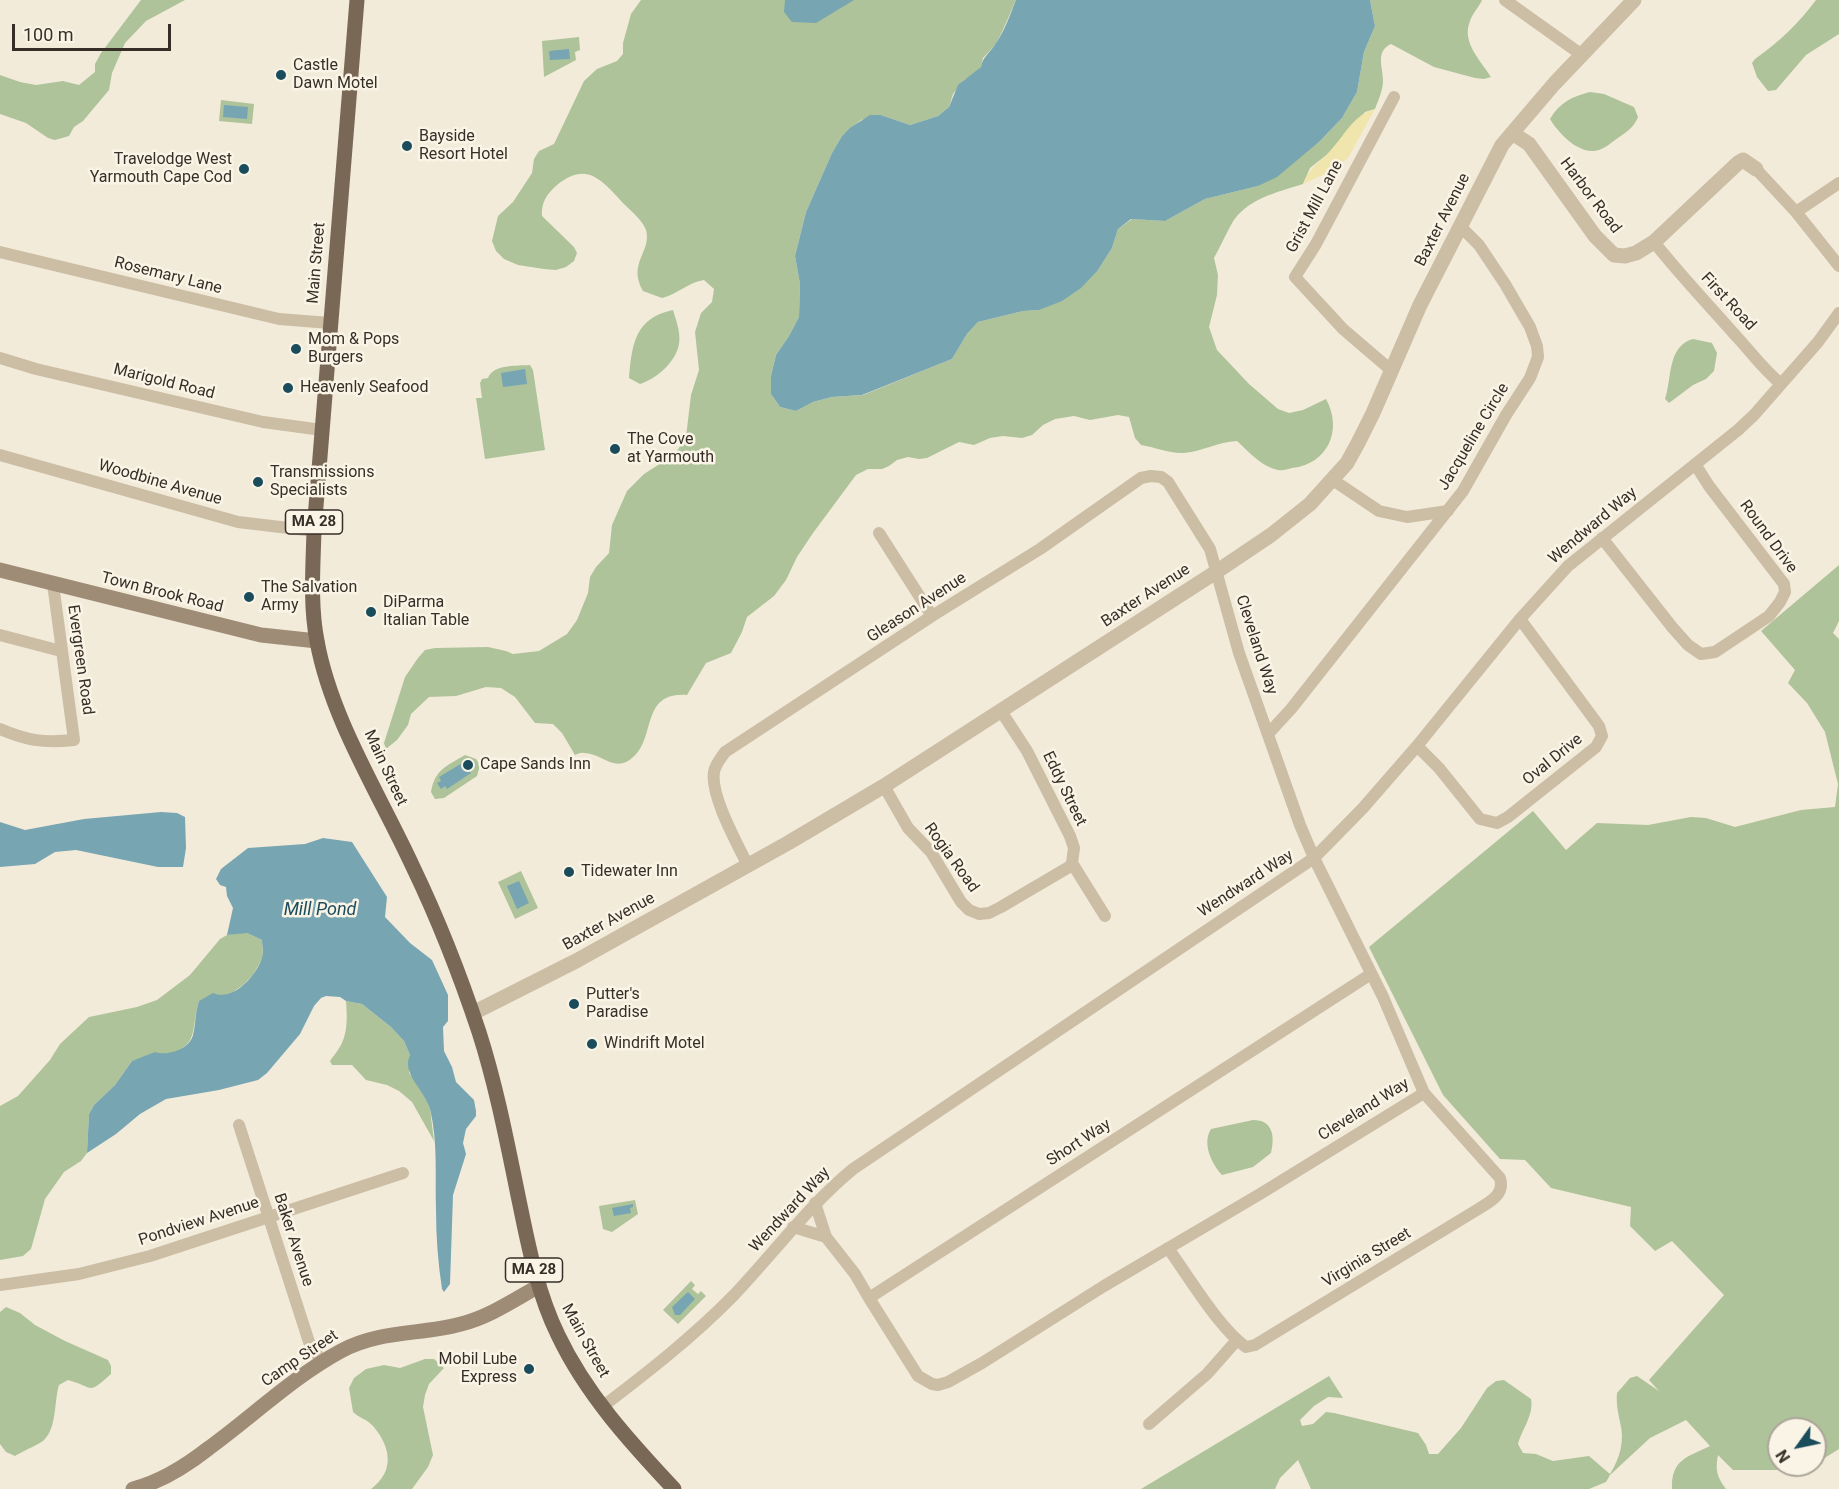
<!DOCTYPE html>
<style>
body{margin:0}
#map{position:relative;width:1839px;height:1489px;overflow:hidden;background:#f3ebda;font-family:Roboto,sans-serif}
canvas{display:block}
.north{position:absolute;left:1767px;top:1417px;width:60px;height:60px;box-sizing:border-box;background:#faf4e6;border:2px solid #aca59a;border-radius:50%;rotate:237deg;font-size:16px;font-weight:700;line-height:24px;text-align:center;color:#372e27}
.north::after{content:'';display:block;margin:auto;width:21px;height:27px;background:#1a4c5b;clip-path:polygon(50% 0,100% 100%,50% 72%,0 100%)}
.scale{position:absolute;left:12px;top:24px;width:159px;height:27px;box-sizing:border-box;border:3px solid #372e27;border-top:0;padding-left:8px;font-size:18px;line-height:21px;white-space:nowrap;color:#372e27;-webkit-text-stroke:4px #faf4e6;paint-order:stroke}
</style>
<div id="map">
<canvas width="1839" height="1489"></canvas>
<div class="north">N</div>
<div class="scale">100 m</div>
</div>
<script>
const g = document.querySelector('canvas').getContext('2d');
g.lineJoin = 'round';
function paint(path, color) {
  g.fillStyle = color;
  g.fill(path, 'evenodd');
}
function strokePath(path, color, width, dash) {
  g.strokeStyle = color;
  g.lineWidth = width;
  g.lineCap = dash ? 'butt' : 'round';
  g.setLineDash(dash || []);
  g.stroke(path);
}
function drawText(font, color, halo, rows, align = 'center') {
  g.font = font + ' Roboto,sans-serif';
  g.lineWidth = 5;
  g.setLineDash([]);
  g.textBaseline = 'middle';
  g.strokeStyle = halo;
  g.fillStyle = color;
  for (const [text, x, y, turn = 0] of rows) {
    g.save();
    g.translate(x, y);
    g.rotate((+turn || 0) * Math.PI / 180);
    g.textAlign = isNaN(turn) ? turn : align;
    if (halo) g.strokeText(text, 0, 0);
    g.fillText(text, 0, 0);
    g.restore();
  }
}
paint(new Path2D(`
 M141,0H185L146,21L125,43L112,73L109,90L83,121L74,127L69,136L55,140L48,138L26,123L0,114V75L20,82L36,85L63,81L79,85L95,72V64L101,53Z
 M641,0H1016L1002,32L995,45L983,58L981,67L971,77L964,80L953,94L949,107L938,116L910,125L881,115L861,120L842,136L832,153L806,212L795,256L800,284L799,317L789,336L776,355L771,376V394L780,407L796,411L813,402L832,397L863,395L952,359L967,334L978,322L1023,311L1039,310L1098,270L1112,248L1118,229L1132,219L1165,221L1205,199L1258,186L1320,141L1342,118L1357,92L1364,52L1375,26L1370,0H1482C1479,7 1472,14 1470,21C1461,42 1481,61 1491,77L1484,79L1475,78L1434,67L1391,44C1375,52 1383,66 1383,81C1383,90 1378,101 1375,109L1365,112L1329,153L1310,168L1303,184C1278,192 1245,199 1231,225C1225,236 1220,247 1214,258L1218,275L1217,295L1209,327L1217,350L1249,384L1278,409L1289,413L1303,410L1326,399C1343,430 1328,464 1292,468C1288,469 1282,471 1278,470C1262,467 1249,452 1237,441C1217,442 1204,451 1184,453C1170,454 1155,447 1141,445L1135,438L1129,417L1118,415L1090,420L1074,416L1055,419L1043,425L1032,435L1022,438L1003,436L990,438L974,445L959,442L927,458L919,459L908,457L897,460L889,466L882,469H868L856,475L813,533L797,557L786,580L774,596L747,617L742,632L731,653L706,663L687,695C637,692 659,743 628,761C612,770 600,753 584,753C581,752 578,754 575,755L562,733L553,724L535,723L515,697L501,688L486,687L456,696L429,697L411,714L408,725L397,740L386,749L384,743L405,677L418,658L425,650L435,648L488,647L506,651L513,654L539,651L567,634L577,620L588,593L590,577L596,567L609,553L612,525L627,491L644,474L675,454L686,437L691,395L699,370L695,332L701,313L712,302L714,289L704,280C689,282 678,294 662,298L643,291C627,263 652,252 646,230C643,221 632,212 625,205C604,183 588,159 557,185C547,194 541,202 542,216L574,247L577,253L574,261L566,267L556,270L544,269L518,265L504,259L496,251L492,241L498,216L513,202L532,173L534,159L539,151L554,144L584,81L597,69L617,61L623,54V43L631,14Z
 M1816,0H1839V34L1806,55L1776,90L1768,91L1757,77L1752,63L1755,59C1779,42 1798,24 1816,0Z
 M579,37L580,50L575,52L576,60L544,77L542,41Z
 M1590,92L1604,94L1634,107L1638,117C1634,128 1625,133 1615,140C1611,143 1605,148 1599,150C1580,156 1559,134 1550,119C1559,103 1573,96 1590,92Z
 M221,100L254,104L252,124L219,121Z
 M673,310C676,320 681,333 679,344C676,362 656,379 640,384L629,378C632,344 635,318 673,310Z
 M1693,339L1712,343L1717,353L1714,371L1706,379L1693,385L1669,403L1665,399C1672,379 1667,346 1693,339Z
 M530,365L533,370L545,450L485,459L476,398H482L480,383L482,379L488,378C493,364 517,366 530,365Z
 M1839,565V621L1833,633L1839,639V1449L1815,1464V1429H1779V1465H1814L1806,1470H1733L1718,1455C1715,1470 1717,1477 1726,1489H1672C1671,1459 1688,1457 1710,1446L1686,1420L1650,1438L1610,1475L1606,1482L1589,1489H1311L1298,1460L1280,1478L1275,1489H1141L1329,1376L1343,1398L1328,1397L1314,1406L1300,1420L1302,1426L1313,1424L1326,1412L1334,1413L1418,1433L1426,1445L1429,1454H1438L1461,1428L1487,1388L1496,1381L1504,1380L1531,1399C1534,1415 1522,1429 1518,1444L1523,1453L1536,1454L1553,1461L1589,1456L1610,1474C1620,1458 1625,1441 1620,1422C1618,1412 1616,1403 1617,1393L1630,1378L1637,1376L1659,1391L1649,1380L1724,1295L1672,1241L1655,1251L1630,1226L1631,1207L1551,1188L1525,1160L1500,1159L1443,1095L1369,947L1533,811L1566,850L1597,823L1648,825L1691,817L1706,818L1735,827L1801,810L1835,807L1838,784L1825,732L1807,703L1788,683L1795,670L1761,631Z
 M465,755L476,759L480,765L477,776L444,798L435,799L431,792C435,769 447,766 465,755Z
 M521,871L538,908L515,919L498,882Z
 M239,933H247L262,940L263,957L253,975L243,985L229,995L199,1001C195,1011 195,1029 191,1038C183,1057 149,1057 132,1061L115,1085L94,1105L89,1114L87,1153L81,1161L64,1172L45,1199L31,1249L23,1256L0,1260V1106L18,1096L50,1060L60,1044L89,1017L137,1007L157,1000L190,975L220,939L227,935Z
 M346,1001L362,1004L391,1027L404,1041L410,1055L409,1073L425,1093L430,1109L434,1141L412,1102L399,1091L387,1085L366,1080L352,1065H332L330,1061C333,1056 338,1051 341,1045C348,1031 347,1016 346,1001Z
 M1253,1120C1273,1120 1275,1136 1271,1153L1253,1167L1222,1175C1211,1163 1202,1143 1211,1129Z
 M635,1200L638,1214L612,1232L603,1229L599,1206Z
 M691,1281L695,1285L692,1289L698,1294L701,1291L706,1296L678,1324L663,1310Z
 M6,1307L20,1313L35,1325L65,1341L108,1360L111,1366V1374C87,1396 94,1387 68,1380L59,1385C54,1401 57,1428 44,1440C40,1444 21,1452 15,1456L6,1452L0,1444V1312Z
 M425,1359H434L444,1368L429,1384L425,1395L423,1407L433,1455L428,1467L412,1489H371C395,1471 391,1447 373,1426C367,1419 359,1418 353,1412L349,1388L354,1378L366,1369L384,1365L400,1368Z`), '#aec399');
paint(new Path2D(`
 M1375,109L1348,158L1334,170L1303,184C1312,164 1317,166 1330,151C1345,135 1353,115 1375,109Z`), '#f1e5ae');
paint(new Path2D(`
 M785,0H854L816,23L792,22L784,12Z
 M1016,0H1370L1375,26L1364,52L1357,92L1342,118L1320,141L1277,177L1258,186L1205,199L1165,221L1131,219L1118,229L1112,248L1098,270L1081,288L1062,301L1039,310L1023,311L978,322L967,334L952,359L862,395L832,397L813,402L796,411L780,407L771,394V376L776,355L789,336L799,317L800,284L795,256L806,212L832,153L842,136L850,128L870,115H881L910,125L938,116L949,107L958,85L981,67C983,56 990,53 996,43C1005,30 1010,15 1016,0Z
 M569,49L570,59L550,60L549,51Z
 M224,105L248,107L247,119L223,117Z
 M525,369L527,384L503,387L501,373Z
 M464,762L471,773L447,789L445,786L441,789L437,783L441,781L439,777Z
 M161,812L177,813L185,817L186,848L183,867H158L76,850L55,852L35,864L0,867V822L25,830L84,819Z
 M323,838L352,842L387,897L385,917L410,943L432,960L448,995V1021L443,1027L444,1051L452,1067L456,1082L474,1100L476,1111V1116L466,1129L463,1143L466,1154L453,1195L450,1284L444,1292L442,1289C438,1263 436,1237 436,1210C435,1177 438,1141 430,1109C425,1090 401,1074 410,1055L404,1041L391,1027L362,1004L346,1001L340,997L326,996L321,998L314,1006L300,1034L267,1073L258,1080L219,1090L166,1099L140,1114L116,1134L87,1153L89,1114L94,1105L115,1085L132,1061L155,1052C167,1056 189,1050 193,1035C196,1024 195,1012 199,1001L213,993C233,1002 256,976 262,958C264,953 262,945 262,940L247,933L227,935L233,908L227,896L226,887L220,885L216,879L221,869L248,848L305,844Z
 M519,881L529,903L517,909L507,886Z
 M633,1204V1207L630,1208L631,1213L614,1216L612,1208Z
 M688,1292L695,1299L680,1315H675L672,1307Z`), '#77a5b2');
strokePath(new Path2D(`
 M1505,0L1582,55
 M1756,169L1796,212L1839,266
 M1796,212L1839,183
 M1654,242C1680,275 1708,304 1736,336C1751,352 1763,369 1780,383
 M0,252L279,319L330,323
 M0,358L36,369L263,422L322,430
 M1392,371L1343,329L1295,277L1316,244L1394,97
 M0,455L238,522L314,531
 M1333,480L1379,511L1407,517L1448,511
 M879,533L932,616
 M1602,538L1672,627L1688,645L1701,654L1715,652L1769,616L1780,602L1785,592L1784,584L1709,486L1695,464
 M0,635L61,651
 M1001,711L1027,751L1070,836L1074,848L1072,863L1105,916
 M0,729C28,741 44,743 74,740L53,584
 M1268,734L1291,709L1463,491L1506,415L1530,378L1538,357L1537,346L1530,327L1505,284L1479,245L1461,227
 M1417,746L1439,768L1480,819L1497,823L1508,817L1596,747L1602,736L1599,726L1520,619
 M884,786L908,828L931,852L961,902L969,910L979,914L989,913L1001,907L1069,867L1072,863
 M747,864C737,843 710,795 714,772C715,765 721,758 725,752L932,616L1040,549L1141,478L1151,476L1161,477L1168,482L1210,549L1239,653L1300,825L1314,858L1383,997L1424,1093L1260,1194L1104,1286L982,1363L948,1382L938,1385L932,1384L918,1376L869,1298
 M239,1125L309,1342L322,1362
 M815,1203L826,1237L855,1274L869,1298L1371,974
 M793,1227L826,1237
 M1168,1248C1188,1276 1219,1328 1246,1347L1255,1345L1480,1208C1491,1201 1505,1194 1500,1178L1424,1093
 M0,1285L79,1274L150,1256L403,1173
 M602,1407C648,1372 694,1336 734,1295C774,1253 808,1206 853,1169L1314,858L1363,808L1417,746L1520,619L1568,566L1738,430L1754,415L1818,342L1839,313
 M1149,1424L1207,1374L1237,1340`), '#ccbda5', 12);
strokePath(new Path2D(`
 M1512,133L1529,144L1595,236L1614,255L1625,256L1636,253L1654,242L1738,163L1743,160L1756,169
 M473,1013L576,961L788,843L884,786L1216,572L1271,535L1310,504L1347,463L1358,443L1373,413L1420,305L1502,145L1554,84L1634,0`), '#ccbda5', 15);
strokePath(new Path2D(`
 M0,570L261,635L317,641
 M133,1489C161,1482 186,1466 209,1448C253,1416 293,1377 341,1351C379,1330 421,1335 461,1324C489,1317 514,1300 539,1286`), '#9f8c76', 15);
strokePath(new Path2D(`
 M357,0L314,531C313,567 310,605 317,641C331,719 380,795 413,867C439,921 460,975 479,1032C497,1088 508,1147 520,1205C529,1249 538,1294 558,1335C586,1394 630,1442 674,1489`), '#7a6857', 15);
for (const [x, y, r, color] of [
 [281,75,6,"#1a4c5b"],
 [407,146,6,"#1a4c5b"],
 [244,169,6,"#1a4c5b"],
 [296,349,6,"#1a4c5b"],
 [288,388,6,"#1a4c5b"],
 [615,449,6,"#1a4c5b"],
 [258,482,6,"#1a4c5b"],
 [249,597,6,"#1a4c5b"],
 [371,612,6,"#1a4c5b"],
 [468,765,6,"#1a4c5b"],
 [569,872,6,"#1a4c5b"],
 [574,1004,6,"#1a4c5b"],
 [592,1044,6,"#1a4c5b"],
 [529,1369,6,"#1a4c5b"]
]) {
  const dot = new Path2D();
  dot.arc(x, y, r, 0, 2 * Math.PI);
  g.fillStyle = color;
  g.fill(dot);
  strokePath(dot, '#faf4e6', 2);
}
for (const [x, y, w] of [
 [314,522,57],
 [534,1270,57]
]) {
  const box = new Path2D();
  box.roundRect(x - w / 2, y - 12, w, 24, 4.5);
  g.fillStyle = '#faf4e6';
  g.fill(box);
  strokePath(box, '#372e27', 1.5);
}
drawText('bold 15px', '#372e27', null, [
 ["MA 28",314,522],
 ["MA 28",534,1270]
]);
drawText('16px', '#372e27', '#faf4e6', [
 ["Castle",293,66],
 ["Dawn Motel",293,84],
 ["Bayside",419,137],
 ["Resort Hotel",419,155],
 ["Travelodge West",232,160,"right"],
 ["Yarmouth Cape Cod",232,178,"right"],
 ["Mom & Pops",308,340],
 ["Burgers",308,358],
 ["Heavenly Seafood",300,388],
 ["The Cove",627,440],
 ["at Yarmouth",627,458],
 ["Transmissions",270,473],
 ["Specialists",270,491],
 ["The Salvation",261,588],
 ["Army",261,606],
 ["DiParma",383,603],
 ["Italian Table",383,621],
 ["Cape Sands Inn",480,765],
 ["Tidewater Inn",581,872],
 ["Putter's",586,995],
 ["Paradise",586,1013],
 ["Windrift Motel",604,1044],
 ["Mobil Lube",517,1360,"right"],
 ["Express",517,1378,"right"]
], 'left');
drawText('16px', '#372e27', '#faf4e6', [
 ["Harbor Road",1590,196,53],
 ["Grist Mill Lane",1315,207,-62],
 ["Baxter Avenue",1443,220,-63],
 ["Main Street",317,263,-85],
 ["Rosemary Lane",168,276,14],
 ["First Road",1728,302,47],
 ["Marigold Road",164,382,14],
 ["Jacqueline Circle",1474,437,-59],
 ["Woodbine Avenue",160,483,16],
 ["Wendward Way",1593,526,-40],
 ["Round Drive",1768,537,54],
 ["Town Brook Road",162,593,14],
 ["Baxter Avenue",1146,596,-33],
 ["Gleason Avenue",917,608,-33],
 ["Cleveland Way",1256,645,72],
 ["Evergreen Road",80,660,82],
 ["Oval Drive",1553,760,-39],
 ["Main Street",385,768,65],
 ["Eddy Street",1064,789,64],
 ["Rogia Road",951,858,54],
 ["Wendward Way",1246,884,-33],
 ["Baxter Avenue",609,922,-29],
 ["Cleveland Way",1364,1110,-32],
 ["Short Way",1079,1143,-33],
 ["Wendward Way",790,1210,-47],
 ["Pondview Avenue",199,1222,-18],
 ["Baker Avenue",293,1240,72],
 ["Virginia Street",1367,1258,-31],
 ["Main Street",585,1341,61],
 ["Camp Street",300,1359,-34]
]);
drawText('italic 18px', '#1a4c5b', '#faf4e6', [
 ["Mill Pond",320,910]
]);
</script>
